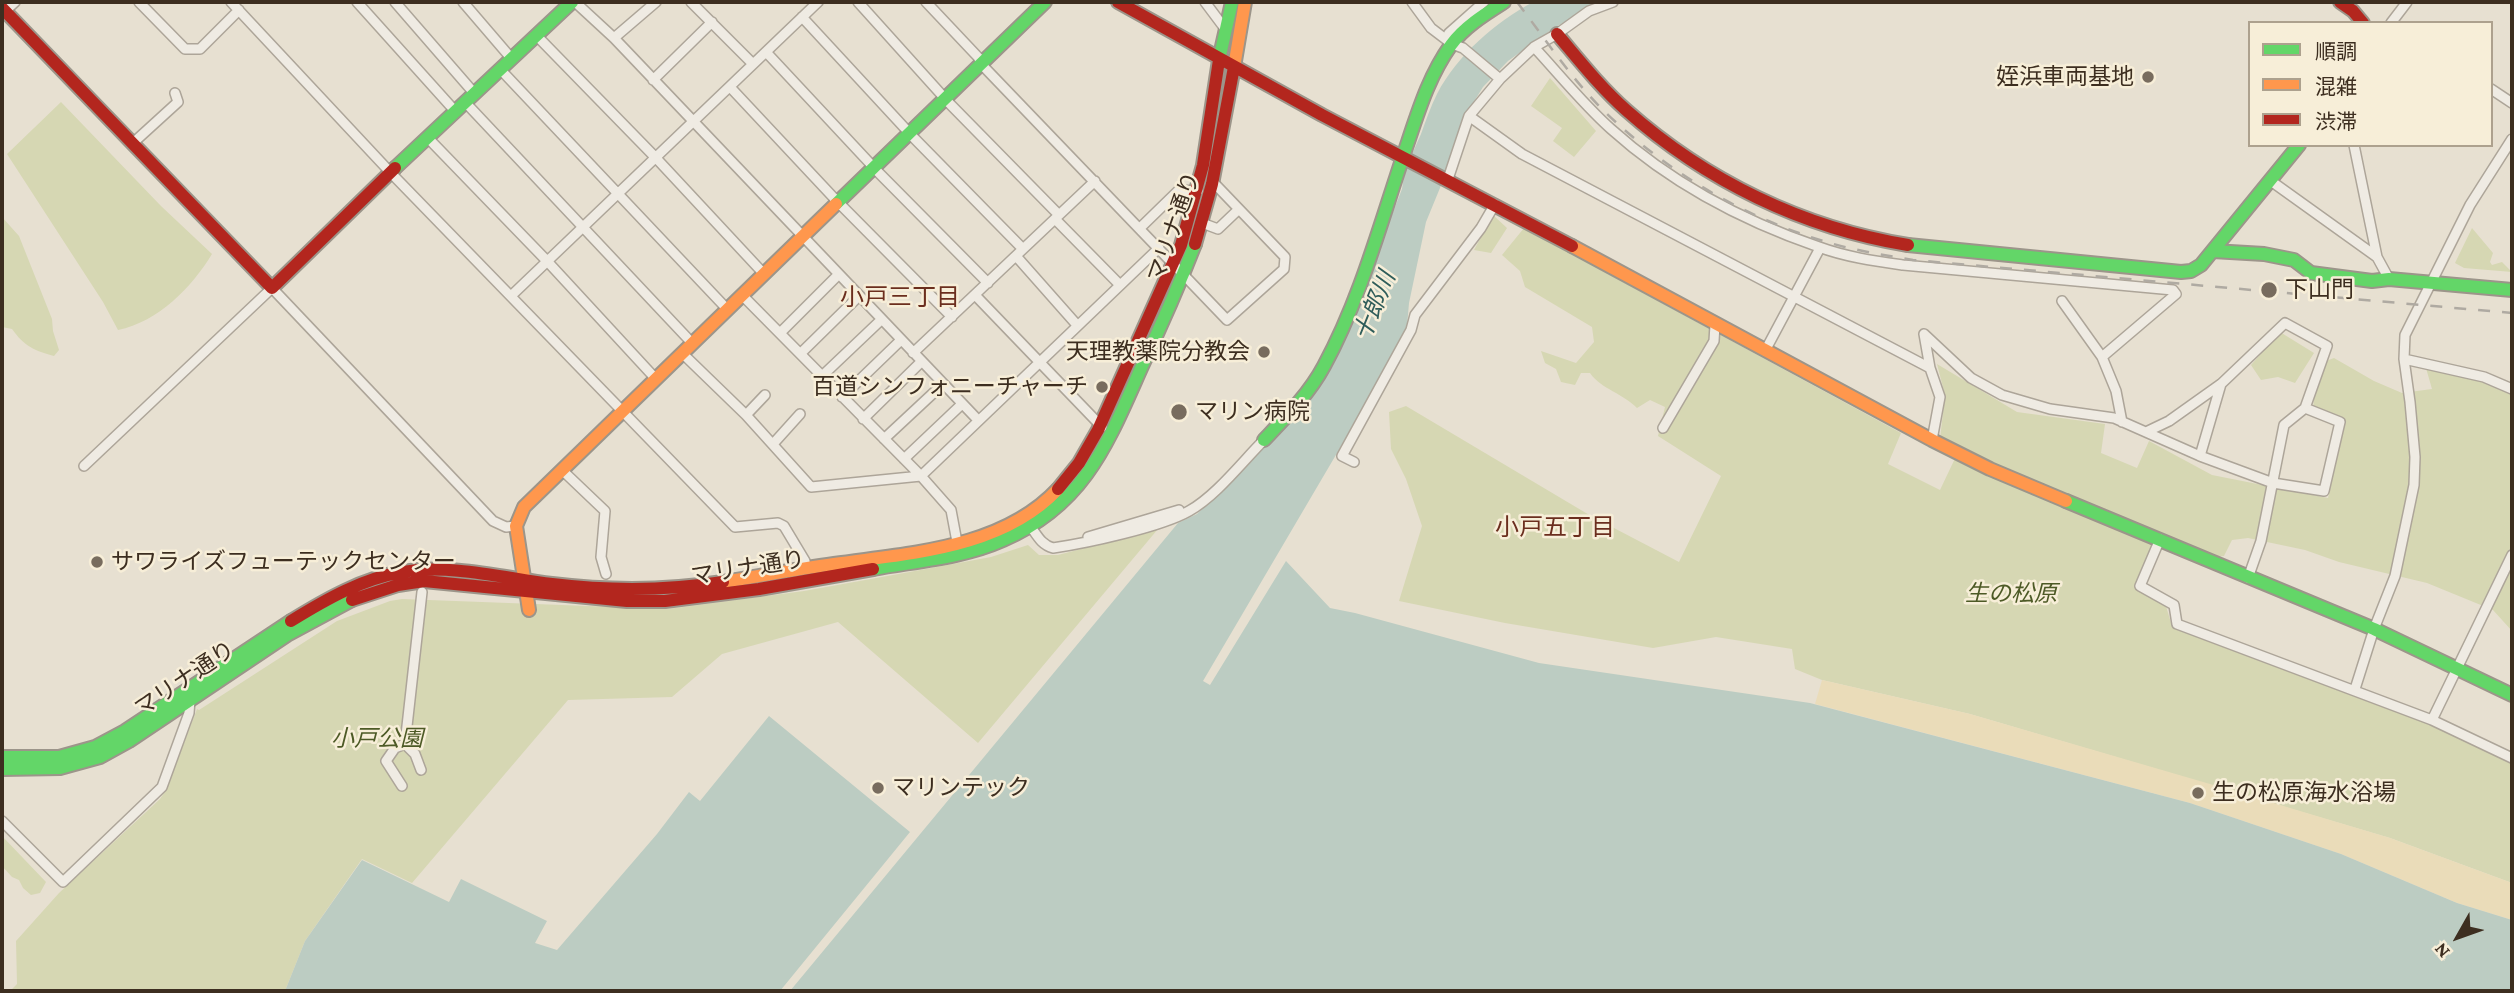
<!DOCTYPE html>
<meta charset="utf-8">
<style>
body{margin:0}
#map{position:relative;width:2514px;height:993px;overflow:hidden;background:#e7e0d1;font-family:"Crimson Pro","Noto Sans JP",serif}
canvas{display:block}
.frame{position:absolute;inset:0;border:4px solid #3d2e20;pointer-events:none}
.legend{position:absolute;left:2248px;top:21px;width:245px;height:126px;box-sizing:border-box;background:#f7eed8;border:2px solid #ada18e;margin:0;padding:9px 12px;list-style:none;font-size:21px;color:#3d2e20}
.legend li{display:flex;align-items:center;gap:14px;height:35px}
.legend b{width:35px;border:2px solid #ada18e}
.north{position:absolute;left:2423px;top:902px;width:70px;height:70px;-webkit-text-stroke:5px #f7eed8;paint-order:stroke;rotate:230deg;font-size:19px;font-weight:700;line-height:28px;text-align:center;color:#3d2e20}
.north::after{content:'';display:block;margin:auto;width:24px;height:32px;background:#3d2e20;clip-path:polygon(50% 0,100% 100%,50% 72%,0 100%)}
</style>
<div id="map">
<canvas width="2514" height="993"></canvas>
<div class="frame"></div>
<ul class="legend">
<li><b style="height:9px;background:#63d668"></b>順調</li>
<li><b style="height:9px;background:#ff974d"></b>混雑</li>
<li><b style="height:9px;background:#b3261e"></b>渋滞</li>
</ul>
<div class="north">N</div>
</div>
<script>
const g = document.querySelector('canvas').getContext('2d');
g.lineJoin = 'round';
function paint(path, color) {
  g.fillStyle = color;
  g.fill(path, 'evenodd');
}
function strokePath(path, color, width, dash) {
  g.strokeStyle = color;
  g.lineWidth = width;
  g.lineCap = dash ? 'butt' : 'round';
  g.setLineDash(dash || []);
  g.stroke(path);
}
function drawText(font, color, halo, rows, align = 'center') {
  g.font = font + ' "Crimson Pro","Noto Sans JP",serif';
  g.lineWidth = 5;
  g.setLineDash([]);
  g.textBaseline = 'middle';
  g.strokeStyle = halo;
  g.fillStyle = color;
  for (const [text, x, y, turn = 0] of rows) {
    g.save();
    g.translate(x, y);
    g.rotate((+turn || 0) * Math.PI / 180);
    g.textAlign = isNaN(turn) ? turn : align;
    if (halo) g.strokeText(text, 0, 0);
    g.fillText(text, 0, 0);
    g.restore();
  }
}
paint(new Path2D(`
 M1550,78L1596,131L1574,157L1553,141L1562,128L1531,106Z
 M61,102L161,206L212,254C192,287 158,322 118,330L103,302L7,154Z
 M1493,215L1507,228L1491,253L1474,250Z
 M2,217L19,236L52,319L53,331L59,350L54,356C35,351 24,346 12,329L2,327Z
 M1524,228L1901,433L1888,464L1940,490L1959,450L1940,439L1945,395L1937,364L2017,412L2105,424L2101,453L2137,468L2149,441L2212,475L2328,498L2345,420L2313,408L2318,364L2334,358L2374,381L2402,393L2432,389L2426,368L2480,380L2512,394V631L2493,610L2427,583L2339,562L2305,550L2248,538L2232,540L2224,556L2213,557L2157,531L2136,587L2165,603L2172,626C2287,667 2402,708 2512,761V883L2390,838L1970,714L1822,680L1795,669L1792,649L1716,637L1653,648L1505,623L1399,601L1422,526L1406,479L1391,449L1389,412L1406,406L1591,516L1679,562L1721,476L1658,436L1665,407L1650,400L1637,408C1624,394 1601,389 1590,373H1581L1575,385L1561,382L1556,369L1545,363L1541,351L1576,363L1594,342L1592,327L1525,287L1520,271L1502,255Z
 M2472,228L2493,253L2490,262L2492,265L2502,262L2512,272L2464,268L2455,263Z
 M2280,332L2314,353L2295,383L2278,377L2261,380L2251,365Z
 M1158,529L978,743L838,622L722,654L672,697L568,700L412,883L362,859L305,941L285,991H10L17,984L16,941L59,893L160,799L166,790L197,709L199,710L337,621L390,601L402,599L668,609L804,591L904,573L991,557L1028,545L1039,555H1058Z
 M2,836L46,882L40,893L31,895L23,888L19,880L12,877L2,866Z`), '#d6d7b3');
paint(new Path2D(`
 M1822,680L1970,714L2210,784L2390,838L2512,883V920L2457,903L2341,854L2190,803L1815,704Z`), '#eadcb9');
paint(new Path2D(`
 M1533,2H1599L1554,28L1508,61L1483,87L1462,121L1449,166L1426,222L1409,303L1407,326L1370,397L1203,681L1210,685L1286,561L1330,608L1355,613L1539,663L1810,703L2190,803L2341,854L2457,903L2512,920V991H790L1178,523L1197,514L1305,405L1333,365L1402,189C1404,169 1413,152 1421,134C1426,120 1431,106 1437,94C1458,54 1495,23 1533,2Z
 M769,716L910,832L780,991H285L305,941L362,860L449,902L461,879L547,921L535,943L557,950L657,834L689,792L700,801Z`), '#bcccc2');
const street = new Path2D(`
 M139,2L185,49H200L239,10
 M231,2L390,172L735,527L778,523L784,526L805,561L806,568
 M357,2L455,111
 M395,2L474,93
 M463,2L511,58
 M575,2L614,38L978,420
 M691,2L753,64
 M858,2L949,103L1059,215
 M926,2L978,57L985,68L1227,320L1284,269L1285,257L1213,182
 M1205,2L1226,30
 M1412,2L1431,28L1452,44L1463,48L1500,79L1534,47L1557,34L1589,11L1613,2
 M2,14L15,2
 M802,17L913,137L1023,249
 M2391,23L2407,2
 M536,35L656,158L764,274
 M614,38L656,2
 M1446,39L1449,33L1484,2
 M1534,47C1559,74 1583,104 1611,129C1671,183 1743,221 1819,247C1846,257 1875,261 1903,265L2173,290L2176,294L2102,357
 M766,52L878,172L988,283
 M500,69L727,309
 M653,80L712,22
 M730,87L833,197L952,317
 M2491,89L2512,103
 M465,102L692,343
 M1469,116L1522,154L1930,368
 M427,137L547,261L655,378
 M133,143L178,102L175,93
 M2354,145L2377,257
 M1448,179L1469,116L1500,79
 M2271,181L2377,257L2389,279
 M1055,219L1119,284
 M1202,223L1218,229L1239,209
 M1140,228L1179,190L1198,191
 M1016,256L1077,325
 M512,295L818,2
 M742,295L921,476L951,510L957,542
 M975,295L1102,427
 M2062,301L2102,357L2116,391L2122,422
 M780,333L838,275
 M1765,351L1820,248
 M682,353L746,415L811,487L921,476L1159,248
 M801,353L859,296
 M913,353L1095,181
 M2404,359L2484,377L2512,389
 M821,377L881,320
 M842,397L900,341
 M746,415L765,395
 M863,419L921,362
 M1663,428L1714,341L1715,325
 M2146,432L2169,421L2221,384L2285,323L2327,346L2305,408L2284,425L2261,541L2248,578
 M884,439L943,384
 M1932,440L1940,397L1930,368L1924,334L1971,378L2002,395L2050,409L2114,418L2200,456L2221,384
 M773,444L800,414
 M2200,456L2273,483L2324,491L2340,422L2305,408
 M904,459L962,404
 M1354,462L1342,456L1411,330L1415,315L1481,228L1495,204
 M84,466L272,288L493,521L506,527L516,526
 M562,470L605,511L601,557L606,574
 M1031,527C1038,537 1042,545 1053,548C1087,543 1161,527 1189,511C1216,496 1242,462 1264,440
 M1088,537L1179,510
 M2160,539L2140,586L2174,605L2177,624L2432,720L2512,758
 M2355,689L2374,629L2395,576L2414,485L2415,457L2410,402L2404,359L2405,335L2470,205L2512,139
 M2432,720L2512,555
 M405,744L422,592
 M402,786L386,761L395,748L405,744L415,754L421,770
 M2,821L63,882L162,787L189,713L190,700`);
const fast = new Path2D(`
 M1219,60L1232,2
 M395,168L572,2
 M836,204L1045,2
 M1908,245L2181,272L2191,271L2201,265L2299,145
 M2213,251L2264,254L2294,260L2311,273L2372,281L2389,279L2512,290
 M1264,440C1286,417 1309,394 1324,366C1362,296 1382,217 1408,142C1419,109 1430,74 1451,45C1464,27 1485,14 1504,2
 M2066,501L2374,629L2512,695
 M873,569C916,561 963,558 1003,540C1085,505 1108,442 1142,366C1161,326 1179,285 1195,244
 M2,757H59L95,747L125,731L291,621
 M2,769L60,768L100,757L129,741L287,635L352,600`);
const slow = new Path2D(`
 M1234,67L1245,2
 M1572,246L1932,440L1990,469L2066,501
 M723,582C760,576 797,569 834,564C909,553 1002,549 1058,489
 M529,610L516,526L524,507L836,204`);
const jam = new Path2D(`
 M1118,2L1322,115L1572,246
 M2340,2L2353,11L2363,23
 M2,8L272,288L395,168
 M1557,34C1579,60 1600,87 1626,110C1706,181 1803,228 1908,245
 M1195,244L1212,184L1234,67
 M1058,489L1079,463L1098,430L1181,245L1203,165L1219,60
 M352,600L398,585L424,581L627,601H665L759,589L873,569
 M291,621C325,600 363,578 403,572C451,564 504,578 552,584C610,591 665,591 723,582`);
strokePath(street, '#ada599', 12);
strokePath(fast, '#9c958a', 16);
strokePath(slow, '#9c958a', 16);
strokePath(jam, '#9c958a', 16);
strokePath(street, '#efebe3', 9);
strokePath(fast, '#63d668', 12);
strokePath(slow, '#ff974d', 12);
strokePath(jam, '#b3261e', 12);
strokePath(new Path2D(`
 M1517,2C1543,36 1569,75 1599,106C1663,170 1743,218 1830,243C1857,251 1885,255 1913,260L2512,313`), '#afaaa2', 2.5, [12, 12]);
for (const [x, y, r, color] of [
 [2148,77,7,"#786c5e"],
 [2269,290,9,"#786c5e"],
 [1264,352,7,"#786c5e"],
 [1102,387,7,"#786c5e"],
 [1179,412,9,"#786c5e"],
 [97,562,7,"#786c5e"],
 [878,788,7,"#786c5e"],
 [2198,793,7,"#786c5e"]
]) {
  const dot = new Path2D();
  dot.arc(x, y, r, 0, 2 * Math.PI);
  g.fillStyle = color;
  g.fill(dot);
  strokePath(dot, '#f7eed8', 2.5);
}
drawText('23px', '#3d2e20', '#f7eed8', [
 ["姪浜車両基地",2134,77,"right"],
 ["下山門",2285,290],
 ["天理教薬院分教会",1250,352,"right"],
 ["百道シンフォニーチャーチ",1088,387,"right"],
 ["マリン病院",1195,412],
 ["サワライズフューテックセンター",111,562],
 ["マリンテック",892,788],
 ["生の松原海水浴場",2212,793]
], 'left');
drawText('23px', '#3d2e20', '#f7eed8', [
 ["マリナ通り",1174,227,-71],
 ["マリナ通り",748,568,-9],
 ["マリナ通り",185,679,-34]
]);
drawText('italic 23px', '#4d5a26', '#f7eed8', [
 ["生の松原",2011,594],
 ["小戸公園",377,739]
]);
drawText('24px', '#6b2e1e', '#f7eed8', [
 ["小戸三丁目",900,298],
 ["小戸五丁目",1555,528]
]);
drawText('italic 24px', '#2f5d5a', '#f7eed8', [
 ["十郎川",1375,306,-68]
]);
</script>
